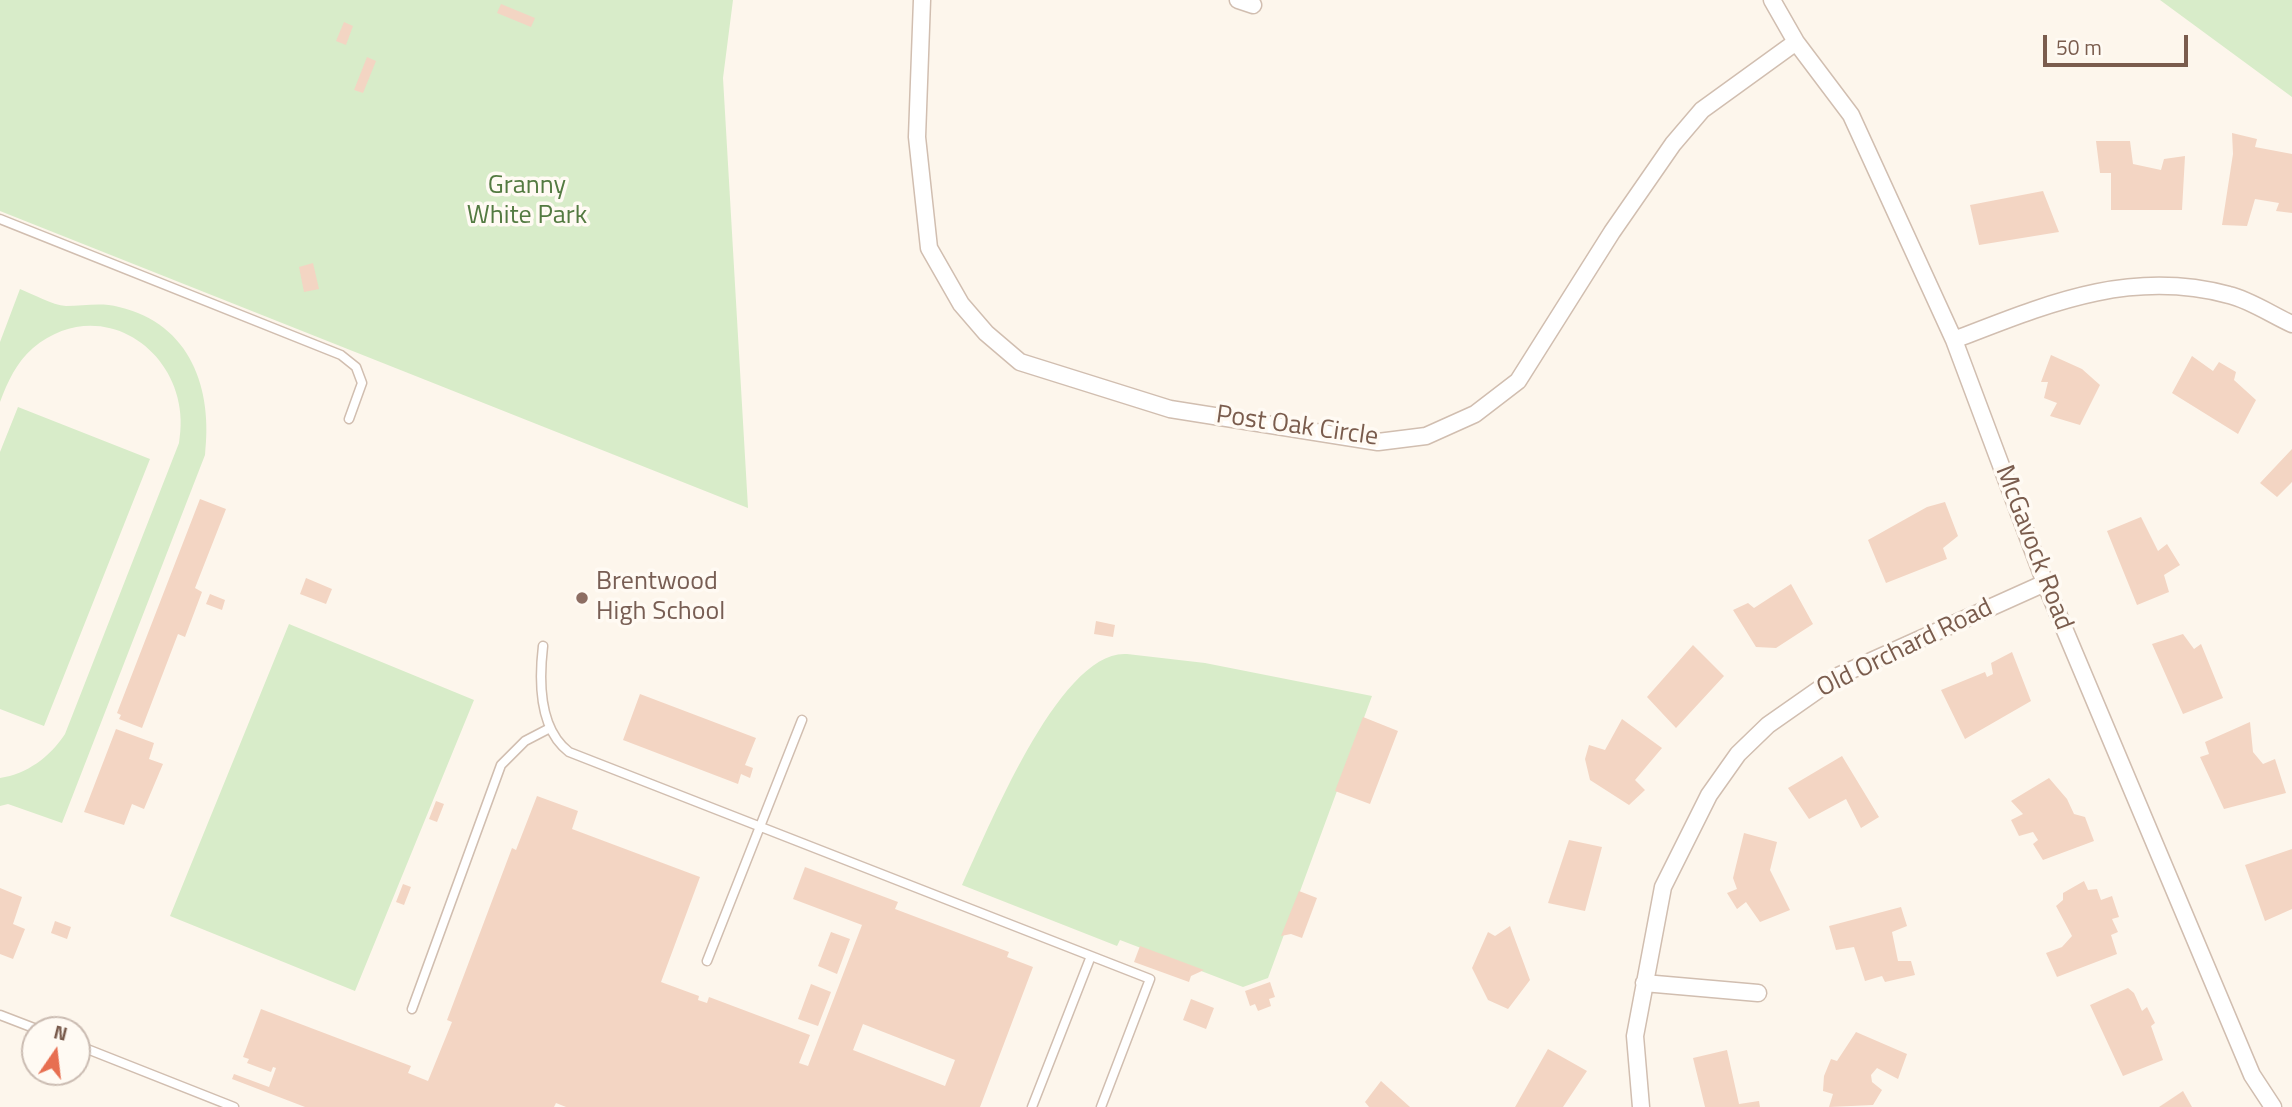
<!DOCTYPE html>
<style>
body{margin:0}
#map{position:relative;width:2292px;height:1107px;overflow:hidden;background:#fdf6ec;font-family:"Titillium Web",sans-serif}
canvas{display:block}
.north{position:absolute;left:21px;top:1016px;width:70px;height:70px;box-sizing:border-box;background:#fffaf3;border:2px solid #cabbb1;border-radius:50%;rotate:14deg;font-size:19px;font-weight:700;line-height:28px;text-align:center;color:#7a5c4d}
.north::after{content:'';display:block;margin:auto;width:24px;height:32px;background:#e76f51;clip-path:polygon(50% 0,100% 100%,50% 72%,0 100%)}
.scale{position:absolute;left:2043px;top:35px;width:145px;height:32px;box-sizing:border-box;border:4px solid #7a5c4d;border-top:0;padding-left:9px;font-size:21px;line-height:24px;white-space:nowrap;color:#7a5c4d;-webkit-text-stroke:5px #fffaf3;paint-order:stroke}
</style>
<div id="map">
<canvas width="2292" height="1107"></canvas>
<div class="north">N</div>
<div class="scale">50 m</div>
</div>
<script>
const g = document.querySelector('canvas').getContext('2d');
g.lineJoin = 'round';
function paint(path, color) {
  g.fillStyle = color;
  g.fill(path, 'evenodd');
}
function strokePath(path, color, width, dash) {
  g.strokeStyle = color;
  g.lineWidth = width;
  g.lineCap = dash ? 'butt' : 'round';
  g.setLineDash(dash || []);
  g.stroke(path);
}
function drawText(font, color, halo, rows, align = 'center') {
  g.font = font + ' "Titillium Web",sans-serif';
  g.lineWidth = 7;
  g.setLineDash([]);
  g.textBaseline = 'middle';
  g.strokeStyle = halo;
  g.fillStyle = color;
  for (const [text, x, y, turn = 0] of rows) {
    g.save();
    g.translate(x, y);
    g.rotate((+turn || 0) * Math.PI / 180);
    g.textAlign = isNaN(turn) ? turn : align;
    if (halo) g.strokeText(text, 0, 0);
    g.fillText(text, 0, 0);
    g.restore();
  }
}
paint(new Path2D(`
 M0,0H733L723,78L748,508L0,211Z
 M2160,0H2292V97Z
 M20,289C33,294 52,305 66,306C84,306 101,302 119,307C191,324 213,389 205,455L62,823L8,804L0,806V778C27,774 50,757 65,734L179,443C195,357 104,289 33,348C16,363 8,381 0,402V342Z
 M18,407L150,459L44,726L0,709V452Z
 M289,624L474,700L355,991L170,916Z
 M1127,654L1205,663L1372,696L1268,978L1243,987L1120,940L1117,946L962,885C987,833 1059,649 1127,654Z`), '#d8ecc9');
paint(new Path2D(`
 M501,4L535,18L531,27L497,13Z
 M344,22L353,26L346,45L336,41Z
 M367,57L376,61L363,93L354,90Z
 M2232,133L2257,139L2255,147L2292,154V213L2276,211L2279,203L2255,199L2247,226L2222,225L2233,154Z
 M2096,141H2130L2133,164L2161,170L2164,159L2185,156L2182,210H2111V173H2100Z
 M2043,191L2059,232L1979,245L1970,205Z
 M313,263L319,289L304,292L299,267Z
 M2051,355L2082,369L2100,385L2080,425L2050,416L2057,403L2044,398L2048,382H2041Z
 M2192,356L2213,371L2219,362L2236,372L2234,380L2256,400L2238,434L2172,393Z
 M2292,449V482L2277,497L2260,483Z
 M200,499L226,509L195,588L202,592L185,637L178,634L142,728L119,719L121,715L117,713Z
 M1945,502L1958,536L1943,548L1947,559L1886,583L1868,540L1927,507Z
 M2141,517L2158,551L2167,544L2180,565L2164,575L2169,592L2137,605L2107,531Z
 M306,578L332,589L326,604L300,594Z
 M1791,584L1813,624L1776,648L1756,647L1733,610L1748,603L1754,608Z
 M210,594L225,600L222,610L206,604Z
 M1096,621L1115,625L1113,637L1094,634Z
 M2183,634L2194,649L2201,644L2223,698L2183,714L2152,644Z
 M1693,645L1724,676L1676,728L1647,697Z
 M2012,652L2031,701L1965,739L1941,690L1985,672L1987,677L1993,674L1991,663Z
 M640,694L756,738L745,765L753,768L750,778L741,774L738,784L623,740Z
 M1363,717L1398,731L1370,804L1335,791Z
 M1622,719L1662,748L1635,780L1645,790L1629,805L1590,780L1585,759L1589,745L1605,750Z
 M2250,722L2253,752L2263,764L2275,759L2286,793L2224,809L2200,757L2209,754L2205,742Z
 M116,729L154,743L149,759L163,764L144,809L132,804L124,825L84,812Z
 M1842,756L1879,817L1861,828L1846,799L1809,819L1788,788Z
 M2049,778L2067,799L2074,814L2085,817L2094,841L2043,860L2033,844L2038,840L2033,832L2019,836L2011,820L2023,814L2011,801Z
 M537,796L578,811L572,829L700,877L661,982L699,996L698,1000L707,1003L709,997L810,1035L799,1063L808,1066L862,925L793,899L805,867L898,902L895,909L1009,952L1007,957L1033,967L980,1107H566L556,1103L554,1107H305L232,1079L234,1074L269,1087L276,1068L273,1067L271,1072L247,1063L249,1059L243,1057L261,1009L411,1066L408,1073L428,1081L452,1022L447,1020L512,848L516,850ZM863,1024L955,1060L945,1086L853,1050Z
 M436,801L444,804L437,822L429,819Z
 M1744,833L1777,842L1770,870L1790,910L1760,922L1746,902L1737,909L1727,893L1737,889L1733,878Z
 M1569,840L1602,847L1585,911L1548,903Z
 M2292,849V909L2265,921L2245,865Z
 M2084,881L2088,890L2097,889L2101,900L2112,896L2119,917L2112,919L2118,932L2111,935L2117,954L2057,977L2046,953L2062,947L2072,936L2056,906L2063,900V893Z
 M403,884L411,887L404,905L396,902Z
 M0,888L22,897L13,924L25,929L13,959L0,954Z
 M1299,891L1317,898L1302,938L1291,934L1281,936Z
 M1901,907L1907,926L1892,932L1898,961H1911L1915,975L1885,982L1882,976L1865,981L1854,947L1836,950L1829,926Z
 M55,921L71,927L67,939L51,933Z
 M1510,926L1530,980L1508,1009L1488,1000L1472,968L1488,932L1495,936Z
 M831,932L850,939L837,974L818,966Z
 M1140,946L1204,970L1191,976L1189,982L1134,962Z
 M1270,982L1275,997L1269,999L1271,1006L1258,1011L1255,1004L1250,1006L1245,991Z
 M811,984L831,992L818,1026L798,1019Z
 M2128,988L2134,993L2142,1011L2147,1007L2155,1023L2151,1026L2163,1060L2123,1076L2090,1005Z
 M1191,999L1214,1008L1206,1029L1183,1020Z
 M1856,1032L1907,1054L1898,1079L1877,1068L1871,1075L1872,1082L1882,1090L1873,1105L1829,1107L1833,1094L1823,1091L1824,1076L1831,1059L1837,1061Z
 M1548,1049L1587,1071L1563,1107H1515Z
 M1727,1050L1739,1104L1759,1101L1760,1107H1705L1693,1058Z
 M1381,1081L1410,1107H1369L1365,1102Z
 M2183,1091L2192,1107H2159Z`), '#f3d5c3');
const lane = new Path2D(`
 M0,219L341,355L356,367L362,383L349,419
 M543,646C539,680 539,729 569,752L1150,979L1101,1107
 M707,961L802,720
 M412,1009L501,765L525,741L550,728
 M0,1015L39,1030
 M77,1045L234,1107
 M1032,1107L1091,956`);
const street = new Path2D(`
 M922,0L917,137L929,248L961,304L986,333L1020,362L1170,409L1378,442L1426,436L1475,414L1518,381L1612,232L1673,144L1702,110L1796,42
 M1238,0L1253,5
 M1772,0L1796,42L1851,115L1954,340L2045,583L2252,1075L2273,1107
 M1954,340C2045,305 2129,268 2229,295C2250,300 2272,315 2292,324
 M1644,983L1758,993
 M1641,1107L1635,1036L1663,887L1709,795L1738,754L1768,725L1838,676L2045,583`);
strokePath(lane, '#d1beb0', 11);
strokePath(street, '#d1beb0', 19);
strokePath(lane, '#fff', 8);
strokePath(street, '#fff', 16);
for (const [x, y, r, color] of [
 [582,598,7,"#8d6e63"]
]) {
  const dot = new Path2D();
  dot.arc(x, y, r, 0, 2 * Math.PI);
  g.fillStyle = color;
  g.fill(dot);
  strokePath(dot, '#fffaf3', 2.5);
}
drawText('26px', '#537a41', '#fffaf3', [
 ["Granny",527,187],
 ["White Park",527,217]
]);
drawText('26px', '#7a5c4d', '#fffaf3', [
 ["Post Oak Circle",1297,427,8],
 ["McGavock Road",2033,548,69],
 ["Old Orchard Road",1905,649,-26]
]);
drawText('26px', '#785e54', '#fffaf3', [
 ["Brentwood",596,583],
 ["High School",596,613]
], 'left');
</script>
